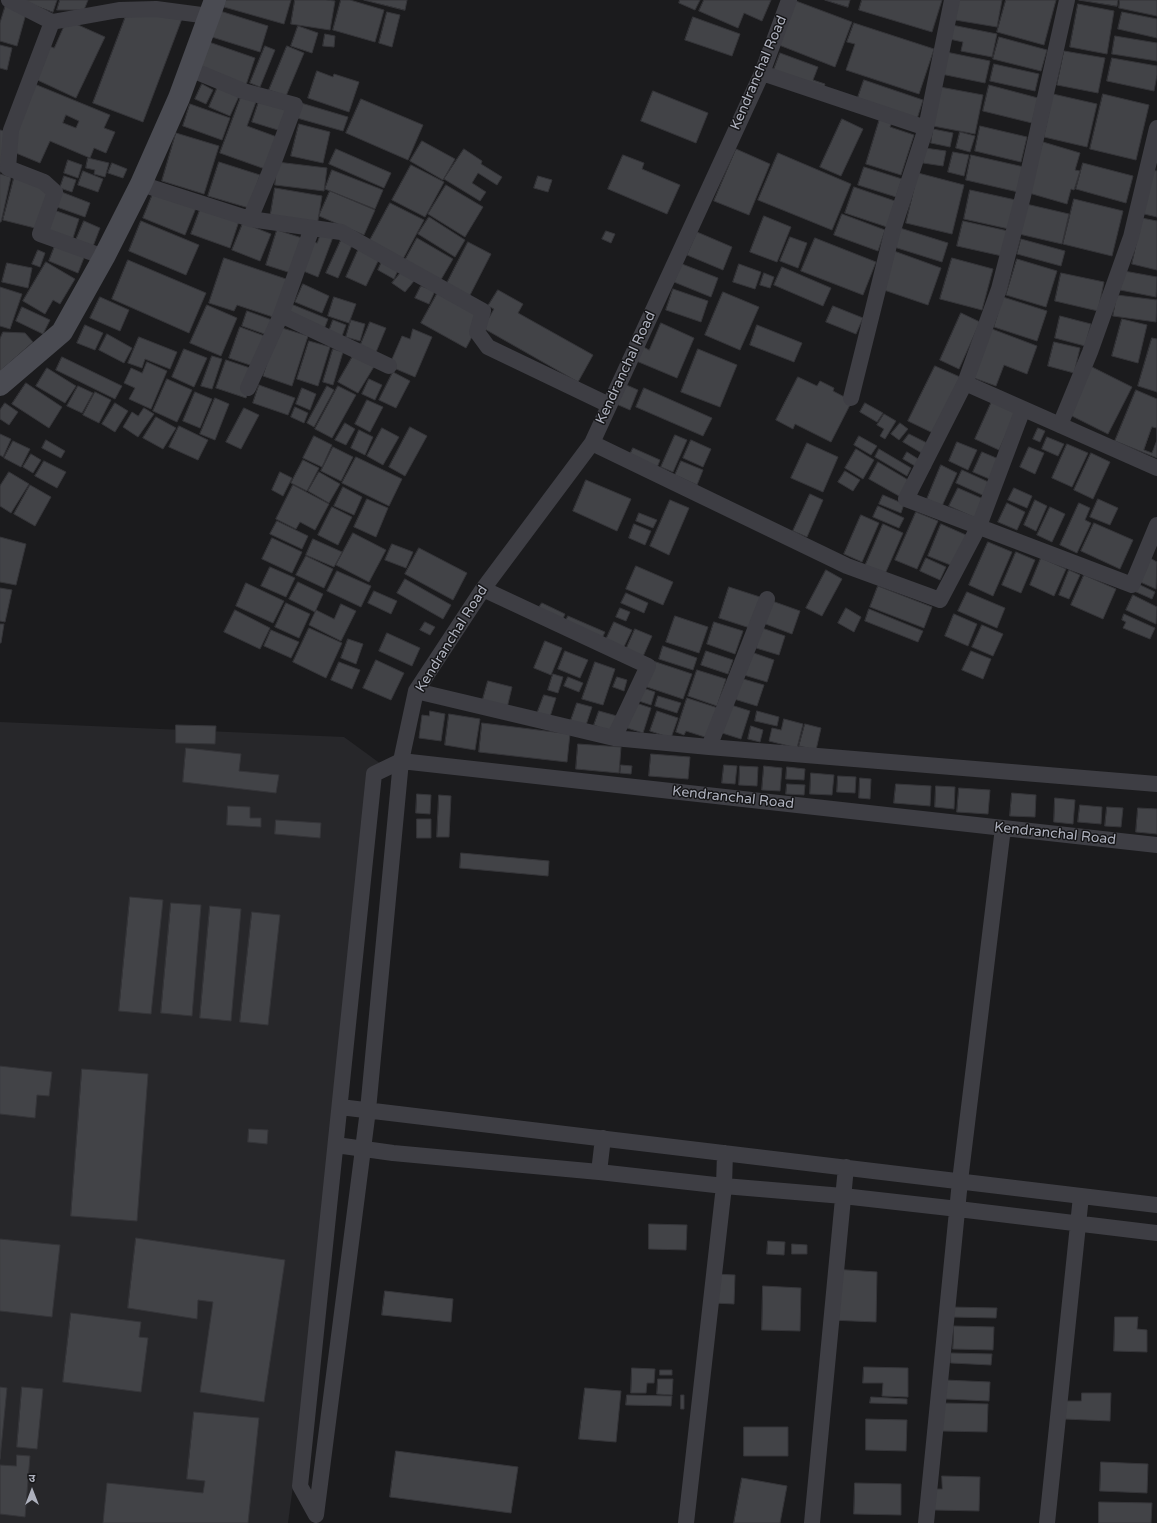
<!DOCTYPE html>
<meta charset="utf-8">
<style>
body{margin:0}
#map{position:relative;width:1157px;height:1523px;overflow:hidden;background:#1b1b1d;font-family:"Varela Round","Noto Sans Devanagari",sans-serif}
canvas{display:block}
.north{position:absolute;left:12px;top:1471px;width:40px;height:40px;-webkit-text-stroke:3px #161618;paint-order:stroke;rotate:0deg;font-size:11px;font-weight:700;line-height:16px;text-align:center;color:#aeb1bd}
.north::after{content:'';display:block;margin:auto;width:14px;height:18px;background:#aeb1bd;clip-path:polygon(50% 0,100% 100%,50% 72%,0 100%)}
</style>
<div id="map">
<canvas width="1157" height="1523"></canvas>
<div class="north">उ</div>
</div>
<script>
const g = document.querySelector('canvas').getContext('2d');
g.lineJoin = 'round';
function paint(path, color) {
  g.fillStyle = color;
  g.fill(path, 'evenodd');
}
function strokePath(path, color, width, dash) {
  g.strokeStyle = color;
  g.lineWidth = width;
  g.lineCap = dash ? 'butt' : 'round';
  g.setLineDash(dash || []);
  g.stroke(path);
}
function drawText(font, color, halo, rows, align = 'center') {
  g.font = font + ' "Varela Round",sans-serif';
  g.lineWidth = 3;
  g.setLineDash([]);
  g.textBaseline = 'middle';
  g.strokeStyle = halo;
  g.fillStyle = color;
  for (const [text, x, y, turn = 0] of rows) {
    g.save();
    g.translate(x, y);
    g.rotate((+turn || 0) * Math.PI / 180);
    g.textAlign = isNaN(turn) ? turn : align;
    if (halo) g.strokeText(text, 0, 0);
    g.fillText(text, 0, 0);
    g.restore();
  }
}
paint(new Path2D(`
 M0,722L344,737L381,764L335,1175L288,1523H0Z`), '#27272a');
const building = new Path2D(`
 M20,0H57L53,12Z
 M60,0H88L84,10H57Z
 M226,0H291L284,24L224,7Z
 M295,0H326L335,1L330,30L291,24Z
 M341,0H350L384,10L375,42L333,30Z
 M364,0H407L405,10Z
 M680,0H700L695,10L679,3Z
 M704,0H771L762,21L744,13L738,28L699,11Z
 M825,0H850L848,7Z
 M862,0H942L932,32L859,10Z
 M959,0H1002L997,27L955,20Z
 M1006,0H1056L1044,45L997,32Z
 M1079,0H1118L1117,6Z
 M1120,0H1157V16L1119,8Z
 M796,1L852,22L835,67L779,45Z
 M6,4L27,10L17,46L0,41V23Z
 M1078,4L1114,11L1107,54L1070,47Z
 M220,11L268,26L260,52L212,37Z
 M387,12L400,15L392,47L379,43Z
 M1122,12L1157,19V38L1118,29Z
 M127,13L183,16L143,122L93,103Z
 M693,17L740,34L732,56L685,40Z
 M67,20L105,37L76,98L33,78L49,46L54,48Z
 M854,23L934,49L919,94L846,70L855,44L847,42Z
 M952,25L997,34L992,57L961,51L963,42L949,39Z
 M298,26L318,33L312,53L291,46Z
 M325,34L335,36L334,47L323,46Z
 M1115,36L1157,43V61L1112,54Z
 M999,37L1047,50L1041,71L993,59Z
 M206,41L255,58L246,85L197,68Z
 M0,45L12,48L7,70L0,68Z
 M265,46L275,50L260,87L250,83Z
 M287,46L304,53L286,96L269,90Z
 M1064,51L1105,58L1098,93L1057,85Z
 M946,52L990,61L985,83L941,74Z
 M780,53L818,67L813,80L825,84L821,95L771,77Z
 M1112,58L1157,66V75L1154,91L1107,81Z
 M994,64L1039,74L1035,91L990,81Z
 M317,71L333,77L334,74L359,82L349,112L308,98Z
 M864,80L923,100L917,119L857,100Z
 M32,83L110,115L104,128L115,132L106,153L94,148L90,158L50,141L40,163L11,151ZM66,115L79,121L76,128L63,123Z
 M202,84L213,90L206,104L195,99Z
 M219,84L240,94L230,116L209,107Z
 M989,85L1038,98L1032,123L983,111Z
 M940,87L983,95L975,134L933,126Z
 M653,91L708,113L696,143L641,121Z
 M242,94L257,99L247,126L277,137L265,169L220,153Z
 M1053,94L1097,104L1087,147L1044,137Z
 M1103,94L1149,105L1136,160L1090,149Z
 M260,98L289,107L281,131L252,122Z
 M361,99L423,125L408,160L346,133Z
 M301,103L348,117L343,131L297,118Z
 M190,104L230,118L222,140L183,126Z
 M880,118L892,122L890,127L914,135L901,175L866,164Z
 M842,119L863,129L841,176L820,167Z
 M299,124L330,132L323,163L291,156Z
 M980,126L1027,137L1021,162L975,151Z
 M933,129L953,133L950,147L931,143Z
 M0,130L9,132L1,172H0Z
 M960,132L975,136L970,152L956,148Z
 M176,133L219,146L204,194L162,181Z
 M422,141L455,159L443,180L410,161Z
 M1043,142L1080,153L1075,170L1080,171L1074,190L1071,189L1067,204L1029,193Z
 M925,148L946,151L943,166L923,163Z
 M336,149L391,173L384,188L329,164Z
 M464,149L482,161L481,164L502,177L497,185L478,173L472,183L486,192L480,201L444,179Z
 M736,149L770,164L749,215L714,201Z
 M953,152L969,155L964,176L948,172Z
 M778,153L851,184L832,230L758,200Z
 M623,155L644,163L642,169L680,185L667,214L608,189Z
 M971,155L1024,167L1018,192L966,180Z
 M88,158L109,163L105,177L94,174L95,170L86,168Z
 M68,160L82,165L78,178L64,173Z
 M219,162L260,175L249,208L208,196Z
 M277,162L327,168L324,191L275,185Z
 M112,163L127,169L123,178L108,173Z
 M1083,163L1133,176L1126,203L1076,189Z
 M411,165L444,182L425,217L392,200Z
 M864,167L902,179L896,197L858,185Z
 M332,170L383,190L375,209L325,189Z
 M1152,170L1157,171V217L1144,214Z
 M83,171L103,179L98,192L78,185Z
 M918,173L964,185L952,234L906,223Z
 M0,174L11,177L1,222H0Z
 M64,176L76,180L72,192L60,188Z
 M538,176L552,180L548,192L534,188Z
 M14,178L50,187L39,229L3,220Z
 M446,185L483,207L465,237L428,214Z
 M854,187L895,201L887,227L845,213Z
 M275,188L322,196L317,226L270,218Z
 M970,190L1016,200L1009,229L964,219Z
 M59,191L90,203L85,217L54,206Z
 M154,191L196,208L185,235L143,218Z
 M330,191L375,210L364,235L319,216Z
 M1074,199L1123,211L1112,256L1063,244Z
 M390,203L424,220L403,259L369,242Z
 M1026,204L1069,214L1062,244L1019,234Z
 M201,207L239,221L230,248L191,234Z
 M51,209L79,219L72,241L43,231Z
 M842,214L885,230L878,251L834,235Z
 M764,216L791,227L777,262L750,252Z
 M429,217L465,240L455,257L418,234Z
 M1142,218L1157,221V270L1132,264Z
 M84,221L100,228L92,249L75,242Z
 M141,221L199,245L186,275L129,251Z
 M963,221L1008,231L1002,256L957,246Z
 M243,223L271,234L260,261L232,250Z
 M900,228L948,243L942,262L894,247Z
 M277,230L302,238L291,273L266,265Z
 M606,231L615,234L611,243L602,239Z
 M697,232L732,247L723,270L687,255Z
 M321,233L333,237L318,277L296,268L308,240L317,243Z
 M790,237L807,243L798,268L780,261Z
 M342,238L353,243L338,278L326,273Z
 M417,238L453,259L439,283L404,262Z
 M815,238L876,262L863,295L801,271Z
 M1021,239L1065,251L1061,266L1017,254Z
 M468,242L491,254L469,297L446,285Z
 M56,243L85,255L78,273L49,261Z
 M359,248L380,257L366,286L346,277Z
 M38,250L45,253L40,267L32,264Z
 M894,251L941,268L928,305L881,289Z
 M224,258L289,280L276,318L237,305L234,311L209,303Z
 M952,258L993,269L982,310L940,299Z
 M383,259L399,268L394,279L378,270Z
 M1017,259L1057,271L1046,307L1006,295Z
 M128,260L206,293L189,333L112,299Z
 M46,262L75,279L60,304L53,300L45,314L23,301Z
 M7,263L32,268L28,288L2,282Z
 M682,264L718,278L711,297L674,282Z
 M739,264L761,272L755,289L733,282Z
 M782,267L831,288L823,306L774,285Z
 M402,271L414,281L405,292L392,283Z
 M1124,271L1157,277L1156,297L1120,290Z
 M764,273L774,277L770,288L760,285Z
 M1061,273L1104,282L1098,311L1055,301Z
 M303,284L329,296L322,313L295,302Z
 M421,286L435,291L429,304L415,298Z
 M0,287L22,294L10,329L0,326Z
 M673,289L708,301L701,322L666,310Z
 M498,290L523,304L518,313L593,355L578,382L483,328L494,309L488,306Z
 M438,292L483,316L466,348L421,323Z
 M723,292L759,307L740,350L705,335Z
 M1117,295L1157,300L1156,322L1113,316Z
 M100,297L129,310L120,331L90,318Z
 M334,297L356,304L349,323L328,316Z
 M1003,297L1047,311L1037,341L994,327Z
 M291,304L328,319L321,337L283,322Z
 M207,305L237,318L221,356L190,343Z
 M833,306L863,318L856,334L826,322Z
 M22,307L50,320L43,334L16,321Z
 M247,311L275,321L270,336L242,326Z
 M961,313L980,322L959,369L940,360Z
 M1060,316L1091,324L1085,346L1055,338Z
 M1122,319L1147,325L1138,363L1112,356Z
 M333,320L346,325L338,347L325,342Z
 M351,320L365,324L360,341L346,337Z
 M370,322L386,328L374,357L358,351Z
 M661,323L694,338L677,378L634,360L640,345L649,350Z
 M85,325L103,333L95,350L77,343Z
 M757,325L802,343L794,362L750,345Z
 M240,327L270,338L259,368L229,358Z
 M279,327L308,336L292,386L263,376Z
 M413,329L432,337L415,377L389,366L402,336L410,339Z
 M992,329L1037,346L1027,374L1004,365L996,386L974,378Z
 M3,332L25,333L33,342L0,371V339Z
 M107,334L132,348L124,363L99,350Z
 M139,337L177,352L170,369L145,359L142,368L128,363Z
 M1152,338L1157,339V392L1138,386Z
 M309,341L330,347L318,386L297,379Z
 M1054,342L1080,348L1074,373L1048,366Z
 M184,349L207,358L194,387L172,377Z
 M333,349L343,352L333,385L323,382Z
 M698,349L737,365L720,407L681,392Z
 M354,354L375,365L358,393L338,382Z
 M212,356L222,359L212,389L201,386Z
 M62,357L122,386L115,399L56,370Z
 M226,360L256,370L246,398L216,388Z
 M147,362L167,371L151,409L129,399L135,388L124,383L131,368L142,373Z
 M935,366L960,377L933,433L908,421Z
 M1090,366L1132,387L1108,434L1066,413Z
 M47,368L76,386L65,403L36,386Z
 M393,372L410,381L396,408L379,400Z
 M798,377L817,386L820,381L834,388L833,391L852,401L831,442L795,424L793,429L776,420Z
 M167,379L192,390L177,422L153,411Z
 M369,379L382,385L375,400L362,394Z
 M26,383L62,407L49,428L12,404Z
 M622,383L638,390L630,410L614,403Z
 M259,385L295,398L288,415L253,403Z
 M78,386L93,393L82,413L67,406Z
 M327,386L334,390L314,427L307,423Z
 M338,386L356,395L332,438L315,429Z
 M302,388L316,394L310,410L296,404Z
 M644,388L712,418L703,436L636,407Z
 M1136,390L1157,399V458L1115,441Z
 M95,392L111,400L99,423L83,415Z
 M195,392L212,399L200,428L183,421Z
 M215,398L229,404L215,440L200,434Z
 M367,400L383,407L370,432L355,424Z
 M992,401L1016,412L999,450L975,439Z
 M5,403L18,412L9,425L0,419V410Z
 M115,403L128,411L115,432L102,424Z
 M865,403L883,413L877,422L860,412Z
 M295,407L308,413L304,423L291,417Z
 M144,408L154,414L138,437L123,427L132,412L138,416Z
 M244,408L259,415L241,449L226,442Z
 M884,414L896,421L885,439L880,436L884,429L877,425Z
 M156,417L176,428L163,449L143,438Z
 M345,423L355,429L346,445L335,440Z
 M900,423L908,429L899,440L891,434Z
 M179,426L208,440L198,460L169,447Z
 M410,427L427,436L405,476L389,467Z
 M1152,427L1157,428V440L1152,453L1144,450Z
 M382,428L399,437L383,465L367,456Z
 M1038,428L1045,431L1040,442L1033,439Z
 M359,430L373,437L365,455L351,448Z
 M0,434L11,439L3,457L0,455Z
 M909,434L929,444L925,455L903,442Z
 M675,435L687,440L673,472L661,467Z
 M314,436L332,445L322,467L303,458Z
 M859,436L877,446L871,455L854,445Z
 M1047,437L1064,444L1058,456L1042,449Z
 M46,440L65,451L61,458L42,448Z
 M691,440L711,449L703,467L683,458Z
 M13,441L30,449L21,467L4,458Z
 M957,442L977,450L968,470L949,461Z
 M807,443L838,457L823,492L791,478Z
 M1067,444L1088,453L1072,487L1052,478Z
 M333,447L353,457L341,481L321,471Z
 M1029,447L1044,453L1035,474L1020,467Z
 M633,448L660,460L655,473L627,461Z
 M856,449L874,460L863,479L845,468Z
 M879,449L911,468L907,476L875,457Z
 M907,452L931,467L927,473L903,459Z
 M982,452L1008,463L999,483L973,472Z
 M1091,453L1110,462L1093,499L1074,490Z
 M31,454L41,460L33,473L23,467Z
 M356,457L402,479L389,506L342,483Z
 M303,460L319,468L307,491L291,483Z
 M44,461L66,472L57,488L35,476Z
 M681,461L703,470L697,485L675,475Z
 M878,462L915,484L906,500L869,479Z
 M941,465L957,473L942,506L927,499Z
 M962,470L995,485L989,498L956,483Z
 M845,471L860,480L853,491L838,482Z
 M9,472L29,484L11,513L0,506V486Z
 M280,472L292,478L283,496L272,490Z
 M319,472L340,484L329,503L308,491Z
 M586,480L631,499L617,531L573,511Z
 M30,485L51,497L35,526L14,514Z
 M293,485L329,504L315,530L300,522L296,529L276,519Z
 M343,487L362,497L354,515L334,506Z
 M958,488L988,501L980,520L949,506Z
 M1014,488L1032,496L1027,508L1008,500Z
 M810,494L823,500L807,537L793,531Z
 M883,495L904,504L901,513L879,504Z
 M367,499L388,508L376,537L354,527Z
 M1098,499L1118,508L1110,525L1090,517Z
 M670,500L689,508L669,555L650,546Z
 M1035,500L1047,506L1036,531L1024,525Z
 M1007,503L1025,512L1017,530L998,522Z
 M1079,503L1090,508L1085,520L1091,523L1077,553L1060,545Z
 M878,506L904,518L899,528L873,517Z
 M332,507L352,517L338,545L318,535Z
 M1050,507L1065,514L1052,542L1037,535Z
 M916,512L938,521L917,569L895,560Z
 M639,513L657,520L653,528L636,521Z
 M861,515L879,523L862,562L844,554Z
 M277,521L308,536L302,549L270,534Z
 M1094,523L1133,540L1120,569L1081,551Z
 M634,524L651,531L645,545L629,538Z
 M883,524L903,533L885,574L865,566Z
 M941,524L966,535L953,566L928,556Z
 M353,533L386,550L369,582L336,565Z
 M0,537L26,544L16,585L0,582Z
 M272,538L302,552L292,573L262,559Z
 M313,539L342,552L334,567L306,555Z
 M988,542L1012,552L993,596L969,585Z
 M392,544L413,552L406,568L385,560Z
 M419,548L467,573L453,600L405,574Z
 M1016,552L1035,560L1021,593L1002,585Z
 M306,556L333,569L324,588L296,575Z
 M926,558L946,567L940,580L920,571Z
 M1041,558L1066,569L1054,596L1030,585Z
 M1150,558L1157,562L1156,589L1138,581Z
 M636,566L673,582L663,605L626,589Z
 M270,567L295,578L286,597L261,586Z
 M826,570L842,579L822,616L806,608Z
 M1069,570L1080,575L1069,599L1059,595Z
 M337,571L371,586L361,607L327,591Z
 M1084,575L1116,589L1103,619L1071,605Z
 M405,579L451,605L443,619L397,593Z
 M298,582L323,594L315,612L289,599Z
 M246,583L284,601L273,623L236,606Z
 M1138,584L1155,592L1152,599L1134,591Z
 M878,586L932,607L924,628L870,607Z
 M729,587L760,597L750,628L719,618Z
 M0,588L12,590L5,622L0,621Z
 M374,591L397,601L391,614L368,603Z
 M967,592L1005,608L997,628L958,611Z
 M626,593L648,603L644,613L621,603Z
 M1133,595L1157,607L1156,624L1126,610Z
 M772,601L800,611L792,634L763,623Z
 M286,603L310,614L299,638L275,627Z
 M542,603L565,614L558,630L531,618Z
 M341,604L356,611L341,641L309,625L316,610L334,619Z
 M620,608L630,612L626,621L616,617Z
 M846,608L861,617L854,632L838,623Z
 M869,609L923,631L918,642L865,621Z
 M235,610L270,628L260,649L224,632Z
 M954,614L977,624L968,646L945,636Z
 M1124,614L1155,628L1150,639L1123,628L1126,622L1122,620Z
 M568,616L605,632L598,646L562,630Z
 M675,616L708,627L699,653L666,642Z
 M425,622L435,627L430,635L420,630Z
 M614,622L632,630L621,653L603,646Z
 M714,622L743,631L735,654L707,644Z
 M0,624H4L1,643H0Z
 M982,625L1003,634L993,656L972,647Z
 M309,628L342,643L326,678L293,662Z
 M762,628L785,636L779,655L756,648Z
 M635,629L652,636L641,661L624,654Z
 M271,630L299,642L291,658L264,646Z
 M387,633L420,648L412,666L379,651Z
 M348,639L363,644L356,664L341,658Z
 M545,641L562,648L551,675L534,668Z
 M663,646L697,658L693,670L659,659Z
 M565,651L588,660L580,678L558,669Z
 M706,651L733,660L728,674L701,665Z
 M971,651L991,659L983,679L962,670Z
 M751,652L774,660L767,682L744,675Z
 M376,660L404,673L391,700L363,688Z
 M653,661L692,674L683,699L644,686Z
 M339,662L360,670L352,689L331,680Z
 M595,662L615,669L603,705L582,699Z
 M697,670L726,679L717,706L688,696Z
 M553,674L563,677L558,693L548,690Z
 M568,677L583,683L579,692L564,686Z
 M617,677L627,680L624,691L613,687Z
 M740,678L764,685L757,706L734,699Z
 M488,681L512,687L506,712L481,706Z
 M640,687L655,692L651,705L636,700Z
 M544,695L556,698L548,723L535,719Z
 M658,696L681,703L677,713L655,706Z
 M687,698L718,708L708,738L686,731L684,735L676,732Z
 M633,702L651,708L643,733L624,727Z
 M577,703L592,707L585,728L570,723Z
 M728,704L750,711L741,739L719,732Z
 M430,711L445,714L441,741L419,738L422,715L429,716Z
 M599,711L617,716L612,732L594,725Z
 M657,711L678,718L671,738L650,731Z
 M757,711L779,717L777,726L755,721Z
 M449,714L480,719L475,750L445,745Z
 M784,719L803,724L797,748L769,741L772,728L781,730Z
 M482,723L570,734L567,762L479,752Z
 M805,724L821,728L816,750L799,746Z
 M176,725L216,726L215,744L176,743Z
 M751,726L763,730L760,742L748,739Z
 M578,744L621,747L619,773L576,769Z
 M186,748L241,754L239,771L279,775L276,793L183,782Z
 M651,754L690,757L688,779L649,776Z
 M621,765L632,766L631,774L620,773Z
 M724,765L737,766L735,784L722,783Z
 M740,766L758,767L757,786L739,785Z
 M764,766L782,768L780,791L762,790Z
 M787,767L805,769L804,780L786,779Z
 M811,773L834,775L832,795L810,794Z
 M838,776L856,777L855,793L837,792Z
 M860,778L871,779L870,799L859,798Z
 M787,784L805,785L804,795L786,794Z
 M896,784L931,786L930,806L894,803Z
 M936,786L955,787L954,809L935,807Z
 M959,788L990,790L988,814L957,812Z
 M1012,793L1036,795L1035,817L1010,816Z
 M417,794L431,795L430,814L416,813Z
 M439,795L451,796L449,837H437Z
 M1055,798L1075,800L1073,824L1054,822Z
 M1080,805L1102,807L1101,824L1078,822Z
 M228,806L250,807V818H261V827L227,825Z
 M1107,807L1123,808L1121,827L1105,826Z
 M1138,808L1157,809V834L1136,832Z
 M417,819H431V838H417Z
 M276,820L321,823L320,838L275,834Z
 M461,853L549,861L548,876L460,868Z
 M130,897L163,900L151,1014L119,1011Z
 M171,903L201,905L192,1016L161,1013Z
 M210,906L241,909L231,1021L200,1018Z
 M252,912L280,915L268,1025L240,1022Z
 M0,1066L52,1072L49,1096L37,1095L35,1118L0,1114Z
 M82,1069L148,1074L137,1221L71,1216Z
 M249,1129L268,1130L267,1144L248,1142Z
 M649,1224L687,1225L686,1250L649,1249Z
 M136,1238L285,1260L264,1402L200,1392L213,1302L198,1300L197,1319L128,1308Z
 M0,1239L60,1245L52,1317L0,1311Z
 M768,1241L785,1242L784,1255L767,1254Z
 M792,1244L807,1245V1254H792Z
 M832,1269L877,1272L876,1322L830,1320Z
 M715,1274L735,1275L734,1304L714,1303Z
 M763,1286L801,1288L800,1331L762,1330Z
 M385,1291L453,1299L451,1322L382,1315Z
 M950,1307L997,1308L996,1318L950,1317Z
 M71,1313L141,1322L139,1337L148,1338L141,1392L63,1382Z
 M1115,1317H1138L1137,1329L1147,1330V1352L1114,1351Z
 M954,1326L994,1327L993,1350L953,1349Z
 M951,1353L992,1354L991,1365L951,1363Z
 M864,1367L908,1368V1397L882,1396L883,1383H863Z
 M632,1368L655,1369L654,1383H647L646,1393H631Z
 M660,1370H672V1375H660Z
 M658,1379H673L672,1395L657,1394Z
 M945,1380L990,1382L989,1401L945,1399Z
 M0,1387L7,1388L0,1459Z
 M22,1387L43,1389L37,1449L17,1447Z
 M585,1388L621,1391L616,1442L579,1439Z
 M1082,1393H1111L1110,1421L1064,1419L1065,1401H1081Z
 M627,1395L672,1396L671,1406L626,1405Z
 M681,1395H684V1409H681Z
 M871,1397L907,1399V1404L870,1403Z
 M942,1403L988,1404L987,1432L942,1431Z
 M194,1412L259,1418L248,1523H103L107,1483L203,1493L205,1481L187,1479Z
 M866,1419L907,1420L906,1451L866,1450Z
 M744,1427H788V1456H744Z
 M396,1451L518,1467L511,1513L390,1497Z
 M17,1455L30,1456L25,1517L0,1514V1465L16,1466Z
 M1101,1462L1148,1464L1147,1493L1100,1491Z
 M942,1476L980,1477L979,1511L934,1510L935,1489H942Z
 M742,1478L787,1486L780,1523H734Z
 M855,1483L901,1484V1515L854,1514Z
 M1099,1502L1152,1503L1151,1523H1099Z`);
paint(building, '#424347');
strokePath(building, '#353539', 1);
strokePath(new Path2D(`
 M9,0L52,22L119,10L156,9L209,16
 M789,0L762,73L592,443L483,589L416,691L401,761L1157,845
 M1067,0L1023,196L999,289L965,383L906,499L1132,585L1157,525
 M52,22L11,130L8,168L44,182L55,192L40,234L104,257
 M190,69L243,91L295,105L273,164L250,219
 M762,73L926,128
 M141,184L250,219L341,232L483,311L477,332L488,347L609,405
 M281,315L389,366
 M965,383L1157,468
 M248,388L281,315L312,228
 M851,398L892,233L926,128L952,0
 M1060,425L1090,352L1131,237L1157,128
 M592,443L847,566L940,600L979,526L1023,409
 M483,589L648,666L614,738
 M416,691L614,738L709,747L767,599
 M709,747L1157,784
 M401,761L368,1110L316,1515L300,1486L374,774Z
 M340,1107L1157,1205
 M336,1145L393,1153L599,1172L724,1186L843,1196L958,1209L1157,1233
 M599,1172L603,1138
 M686,1523L724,1186L725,1153
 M812,1523L846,1167
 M926,1523L960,1181L1003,828
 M1047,1523L1081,1196`), '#3e3e44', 16);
strokePath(new Path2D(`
 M0,385L62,332L104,257L141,184L179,98L215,0`), '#4a4b52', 22);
drawText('14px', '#aeb1bd', '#161618', [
 ["Kendranchal Road",759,73,-67],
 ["Kendranchal Road",626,368,-65],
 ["Kendranchal Road",452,639,-58],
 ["Kendranchal Road",733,798,6],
 ["Kendranchal Road",1055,834,6]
]);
</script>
